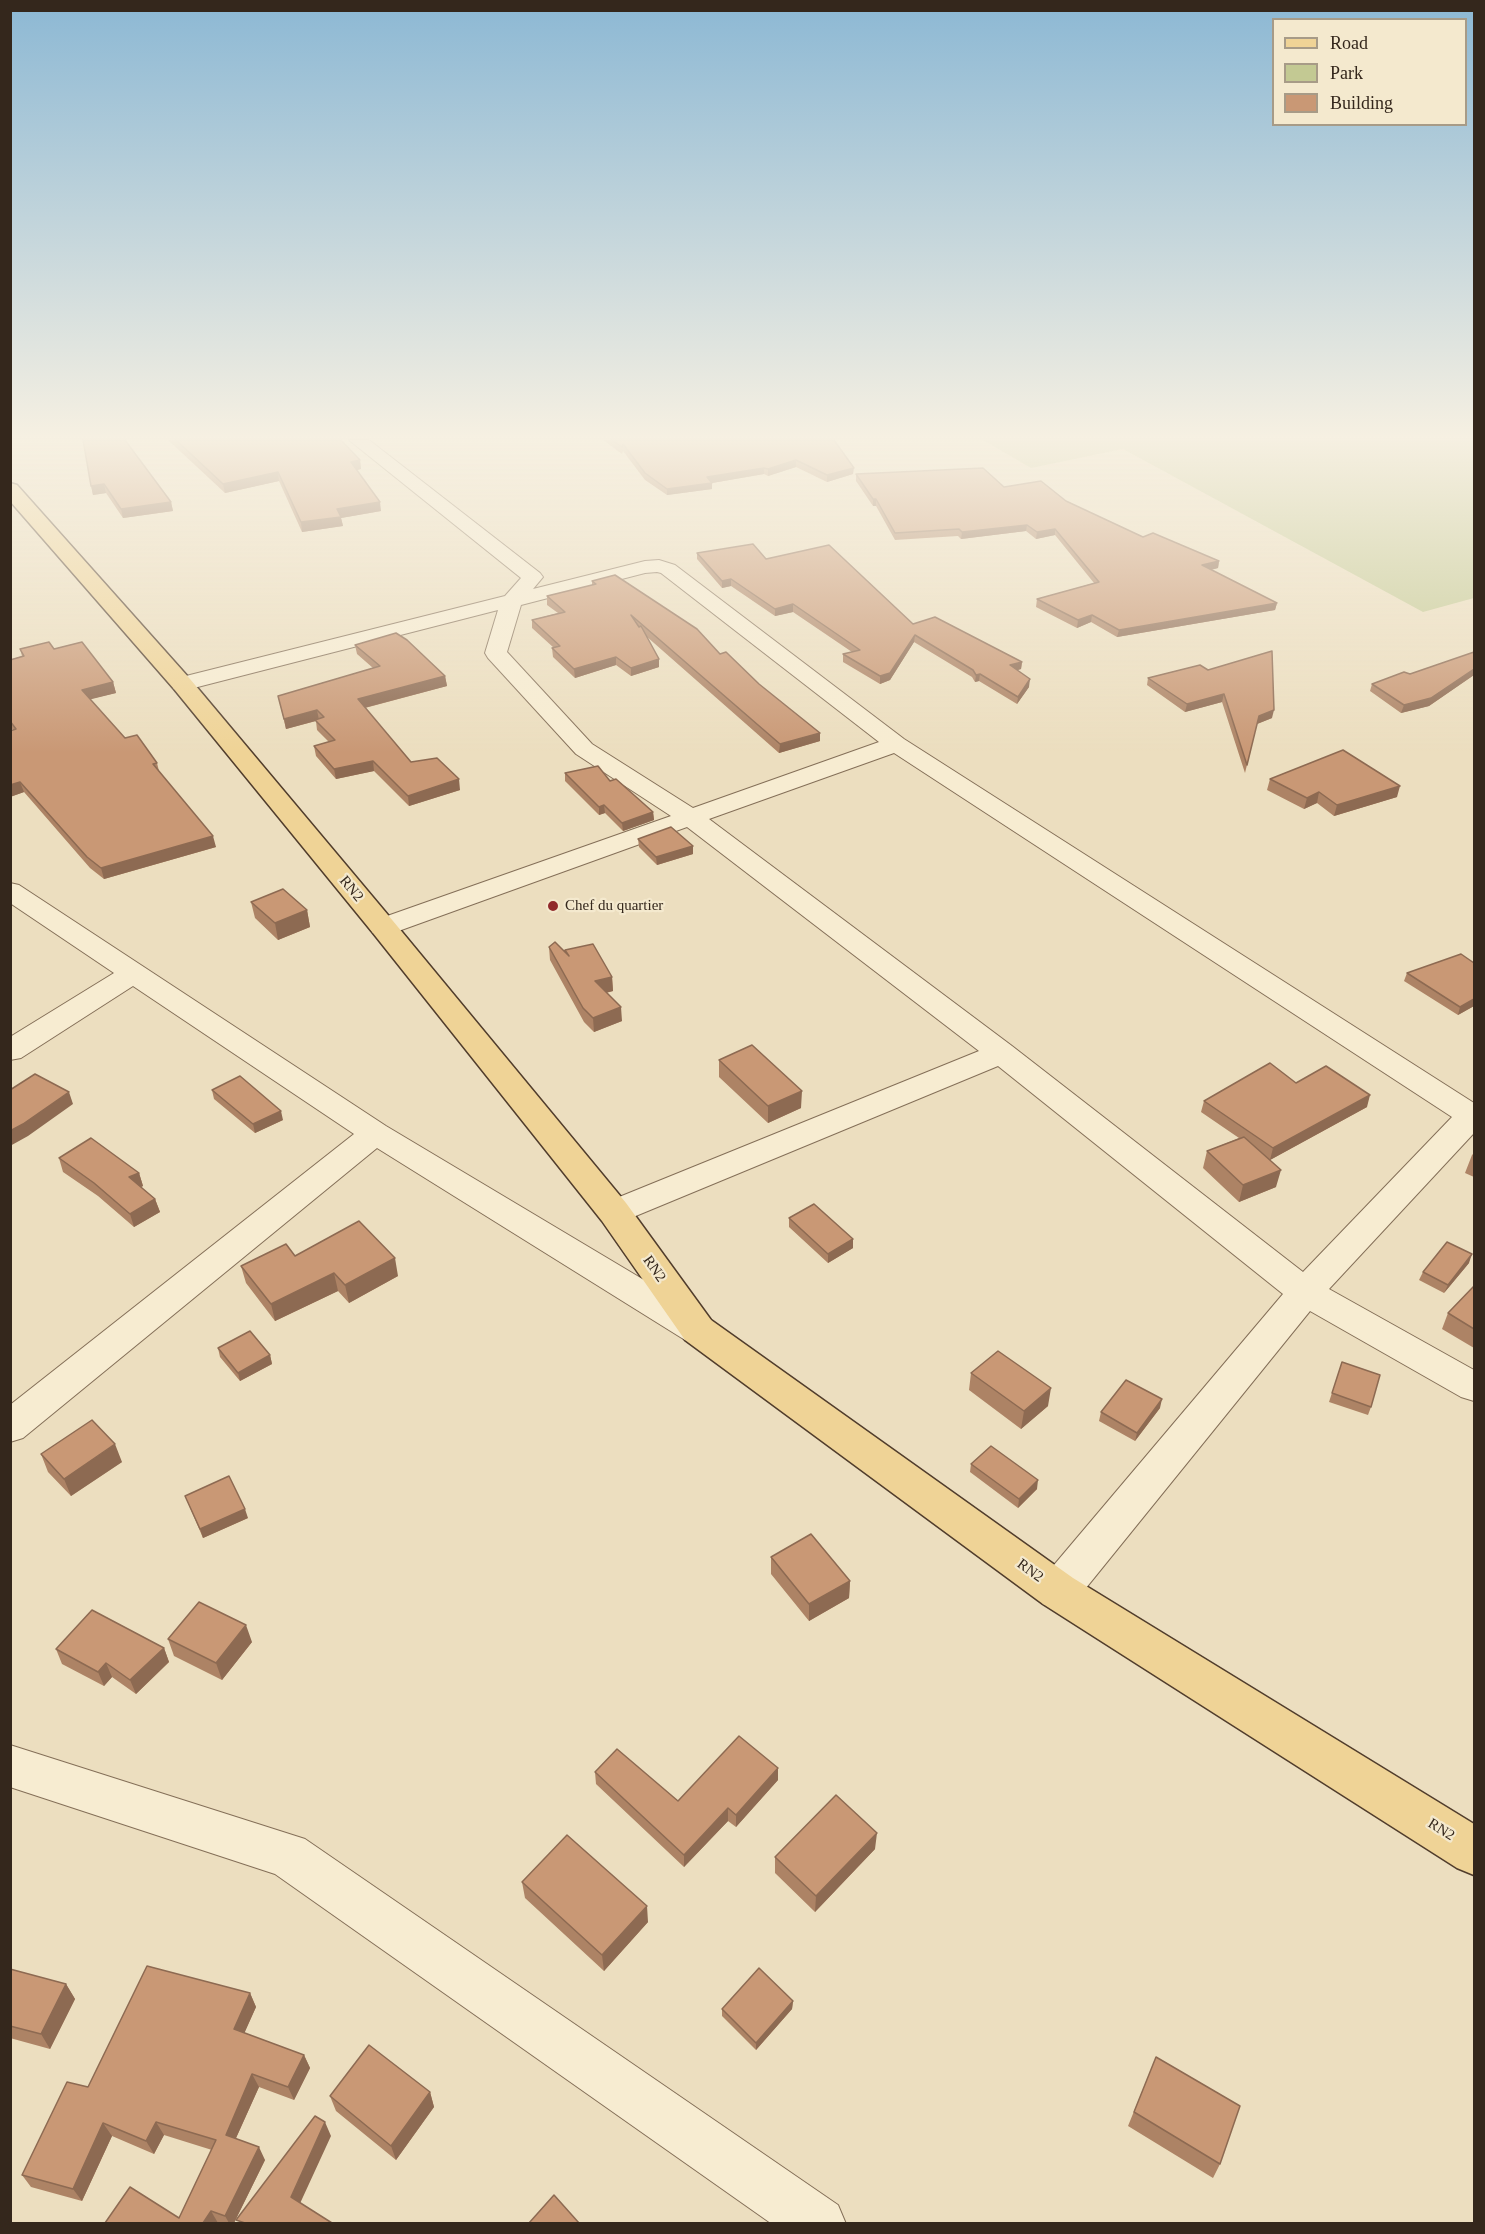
<!DOCTYPE html>
<style>
body{margin:0}
#map{position:relative;width:1485px;height:2234px;overflow:hidden;background:#ecdebf;font-family:Georgia,serif}
canvas{display:block}
.frame{position:absolute;inset:0;border:12px solid #34271c;pointer-events:none}
.legend{position:absolute;left:1272px;top:18px;width:195px;height:108px;box-sizing:border-box;background:#f4e9ce;border:2px solid #a79b87;margin:0;padding:8px 10px;list-style:none;font-size:18px;color:#34271c}
.legend li{display:flex;align-items:center;gap:12px;height:30px}
.legend b{width:30px;border:2px solid #a79b87}
</style>
<div id="map">
<canvas width="1485" height="2234"></canvas>
<div class="frame"></div>
<ul class="legend">
<li><b style="height:8px;background:#efd396"></b>Road</li>
<li><b style="height:16px;background:#c3c993"></b>Park</li>
<li><b style="height:16px;background:#c99875"></b>Building</li>
</ul>
</div>
<script>
const g = document.querySelector('canvas').getContext('2d');
g.lineJoin = 'round';
function paint(path, color) {
  g.fillStyle = color;
  g.fill(path, 'evenodd');
}
function strokePath(path, color, width, dash) {
  g.strokeStyle = color;
  g.lineWidth = width;
  g.lineCap = dash ? 'butt' : 'round';
  g.setLineDash(dash || []);
  g.stroke(path);
}
function drawText(font, color, halo, rows, align = 'center') {
  g.font = font + ' Georgia,serif';
  g.lineWidth = 4.5;
  g.setLineDash([]);
  g.textBaseline = 'middle';
  g.strokeStyle = halo;
  g.fillStyle = color;
  for (const [text, x, y, turn = 0] of rows) {
    g.save();
    g.translate(x, y);
    g.rotate((+turn || 0) * Math.PI / 180);
    g.textAlign = isNaN(turn) ? turn : align;
    if (halo) g.strokeText(text, 0, 0);
    g.fillText(text, 0, 0);
    g.restore();
  }
}
paint(new Path2D(`
 M983,440H1474V598L1423,612L1123,449L1031,468Z`), '#c3c993');
const minor = new Path2D(`
 M349,440H369L540,573L543,577L533,589L645,561L659,560L675,565L904,739L1474,1103V1133L1329,1289L1474,1370V1401L1461,1397L1310,1311L1073,1604L1058,1609L1043,1604L1037,1591L1043,1578L1283,1294L998,1066L626,1220L614,1224L602,1220L597,1212L602,1204L979,1051L687,827L393,933L383,935L373,933L369,927L373,921L671,816L576,754L488,658L485,653L498,610L182,691L174,689L171,684L174,679L505,596L521,578ZM657,572L661,573L879,742L693,808L592,744L507,652L521,605L645,573ZM894,753L1452,1117L1303,1272L1012,1046L709,819Z
 M10,883L19,885L386,1126L711,1320L716,1330L711,1340L698,1343L685,1340L377,1148L23,1438L10,1442V1405L354,1134L133,986L21,1058L10,1060V1037L114,973L10,903Z
 M10,1745L305,1839L838,2205L846,2224H772L275,1874L10,1787Z`);
const primary = new Path2D(`
 M10,483L17,485L190,679L393,921L626,1203L711,1320L1073,1578L1474,1824V1875L1457,1868L1043,1604L685,1340L602,1221L373,933L174,689L10,501Z`);
strokePath(minor, '#846f58', 2);
strokePath(primary, '#513d2c', 3);
paint(minor, '#f7ecd1');
paint(primary, '#efd396');
paint(new Path2D(`
 M83,440L171,502L173,511L123,518L106,493L93,495Z
 M168,440H341L360,460L361,469L357,470L381,511L341,518L343,526L302,532L279,481L225,493Z
 M603,440H834L853,474L827,482L796,467L768,476L764,474L712,483V489L667,495L645,480L623,451L622,454Z
 M856,474L1004,487L1066,501L1143,537L1219,561L1218,568L1211,570L1277,603L1275,610L1117,637L1091,622L1077,628L1036,607L1037,599L1094,583L1055,535L1036,539L1026,531L961,539L958,536L895,540L876,506H873L856,481Z
 M697,553L766,559L913,624L1022,662L1021,669L1017,670L1029,687L1017,704L979,681L975,682L972,677L914,642L890,680L880,684L843,662V654L852,652L793,612L775,616L731,586L722,588L697,559Z
 M592,581L720,654L820,733V741L779,753L646,636L659,659V667L631,676L616,665L575,678L553,657L552,648H554L532,628V620L558,613L547,605V596L592,585Z
 M355,645L445,676L447,686L365,708L411,762L460,790L409,806L374,771L336,779L316,756L314,746L329,742L317,730L316,721L286,729L278,696L373,668L357,654Z
 M20,649H54L113,682L116,693L90,699L125,738L157,763L159,771L216,847L104,879L90,868L24,792L10,797L13,730L10,726V660L22,656Z
 M1474,652V675L1429,706L1401,713L1370,691L1372,684L1410,674Z
 M1200,665L1272,718L1257,724L1245,773L1222,702L1185,712L1147,685L1148,678Z
 M565,773L610,781L653,812L654,820L623,831L605,813L599,815L565,781Z
 M1270,779L1397,797L1334,816L1317,803L1304,809L1267,790Z
 M638,839L693,854L657,865L639,847Z
 M251,902L307,910L310,927L278,940L255,918Z
 M549,947L565,953V950L612,977L613,991L606,993L622,1021L594,1032L584,1022L550,960Z
 M1474,963V1006L1458,1015L1404,981L1407,973Z
 M719,1060L801,1108L768,1123L719,1077Z
 M1296,1083L1367,1107L1270,1160L1276,1187L1239,1202L1203,1168L1207,1151L1239,1138L1201,1112L1204,1101Z
 M212,1090L283,1120L255,1133L214,1099Z
 M1474,1153V1177L1465,1173L1472,1155Z
 M59,1158L139,1173L143,1186L141,1187L155,1199L160,1212L134,1227L98,1196L63,1172Z
 M789,1218L853,1248L828,1263L789,1227Z
 M295,1256L398,1276L349,1303L338,1291L275,1321L246,1283L241,1266Z
 M1469,1263L1444,1293L1419,1280L1423,1272Z
 M1474,1286V1348L1442,1329L1448,1313Z
 M218,1348L270,1355L272,1364L240,1381L220,1357Z
 M1342,1362L1371,1407L1368,1415L1329,1402Z
 M971,1373L1048,1406L1021,1429L969,1390Z
 M1160,1408L1135,1441L1099,1421L1101,1412Z
 M41,1454L122,1462L71,1496L48,1472Z
 M971,1464L1037,1489L1018,1508L970,1472Z
 M185,1496L248,1518L203,1538Z
 M771,1557L850,1581L849,1598L809,1621L771,1574Z
 M168,1639L252,1642L222,1680L174,1656Z
 M164,1648L169,1662L136,1694L112,1677L104,1686L62,1664L56,1649Z
 M595,1772L678,1801L778,1780L736,1827L728,1821L684,1867L596,1784Z
 M875,1849L815,1912L775,1873V1857Z
 M522,1882L648,1922L604,1971L525,1898Z
 M10,1969L66,1984L75,1999L50,2049L10,2038Z
 M250,1993L256,2007L244,2033L304,2055L310,2068L294,2100L259,2087L236,2138L265,2160L234,2223H219L179,2218L212,2150L164,2135L154,2154L112,2136L82,2201L31,2187L22,2175L88,2087Z
 M793,2001L792,2009L756,2050L722,2016V2009Z
 M1156,2057L1220,2164L1213,2178L1128,2126Z
 M430,2092L434,2107L396,2160L336,2111L330,2096Z`), '#ad8365');
paint(new Path2D(`
 M360,460L361,469L352,471L351,462Z
 M796,460V467L768,476V469Z
 M764,468V474L712,483V489L667,495V489L707,477Z
 M854,468L853,474L827,482V475Z
 M278,472L279,481L225,493L223,484Z
 M104,484L106,493L93,495L91,486Z
 M873,499H876V506H873Z
 M171,502L173,511L123,518L121,509Z
 M380,502L381,511L341,518L343,526L302,532L301,522L337,509Z
 M1027,525L1026,531L961,539L962,532Z
 M1055,529V535L1036,539L1037,532Z
 M1219,561L1218,568L1201,572L1202,565Z
 M731,579V586L722,588V581Z
 M1277,603L1275,610L1117,637L1119,630Z
 M793,604V612L775,616V609Z
 M1092,615L1091,622L1077,628L1078,620Z
 M915,635L914,642L890,680L880,684V676Z
 M616,657V665L575,678L574,669Z
 M659,659V667L631,676V668Z
 M1022,662L1021,669L1009,673L1010,665Z
 M1474,669V675L1429,706L1401,713L1404,705Z
 M980,674L979,681L975,682L976,675Z
 M445,676L447,686L360,709L358,699Z
 M1030,679L1029,687L1017,704L1018,697Z
 M113,682L116,693L84,701L82,690Z
 M1224,694L1222,702L1185,712L1187,704Z
 M317,710L319,720L286,729L284,719Z
 M1274,710L1272,718L1257,724L1245,773L1259,716Z
 M820,733V741L779,753L780,744Z
 M373,761L374,771L336,779L334,769Z
 M459,779L460,790L409,806L408,796Z
 M20,782L24,792L10,797V785Z
 M1400,786L1397,797L1334,816L1337,805Z
 M1319,792L1317,803L1304,809L1307,798Z
 M604,805L605,813L599,815V807Z
 M653,812L654,820L623,831L622,823Z
 M213,836L216,847L104,879L101,868Z
 M693,846V854L657,865L656,857Z
 M307,910L310,927L278,940L275,923Z
 M612,977L613,991L596,995L595,981Z
 M1474,999V1006L1458,1015L1460,1007Z
 M621,1007L622,1021L594,1032L593,1018Z
 M802,1091L801,1108L768,1123V1106Z
 M69,1092L73,1104L28,1136L10,1146V1131Z
 M1370,1095L1367,1107L1270,1160L1273,1148Z
 M281,1111L283,1120L255,1133L253,1124Z
 M1281,1170L1276,1187L1239,1202L1243,1185Z
 M139,1173L143,1186L133,1191L129,1177Z
 M155,1199L160,1212L134,1227L130,1214Z
 M853,1239V1248L828,1263V1254Z
 M1472,1254L1469,1263L1444,1293L1448,1285Z
 M395,1258L398,1276L349,1303L345,1285Z
 M334,1273L338,1291L275,1321L271,1304Z
 M270,1355L272,1364L240,1381L238,1373Z
 M1051,1388L1048,1406L1021,1429L1024,1411Z
 M1162,1399L1160,1408L1135,1441L1137,1433Z
 M115,1444L122,1462L71,1496L64,1479Z
 M1038,1480L1037,1489L1018,1508L1019,1499Z
 M245,1509L248,1518L203,1538L200,1529Z
 M850,1581L849,1598L809,1621V1604Z
 M246,1625L252,1642L222,1680L216,1663Z
 M164,1648L169,1662L136,1694L130,1680Z
 M106,1663L112,1677L104,1686L98,1672Z
 M778,1768V1780L736,1827V1815Z
 M728,1808V1821L684,1867V1855Z
 M877,1833L875,1849L815,1912L816,1896Z
 M647,1906L648,1922L604,1971L602,1955Z
 M66,1984L75,1999L50,2049L41,2034Z
 M250,1993L256,2007L240,2043L234,2029Z
 M793,2001L792,2009L756,2050V2043Z
 M304,2055L310,2068L294,2100L288,2087Z
 M252,2074L259,2087L232,2147L226,2135Z
 M430,2092L434,2107L396,2160L391,2146Z
 M156,2122L164,2135L154,2154L146,2141Z
 M325,2122L331,2136L297,2210L291,2197Z
 M103,2123L112,2136L82,2201L73,2189Z
 M259,2147L265,2160L234,2223H229L225,2216Z
 M211,2211L218,2223H203Z`), '#8d6a52');
const building = new Path2D(`
 M83,440H125L171,502L121,509L104,484L91,486Z
 M176,440H341L360,460L351,462L380,502L337,509L341,517L301,522L278,472L223,484Z
 M612,440H834L854,468L827,475L796,460L768,469L764,468L707,477L712,483L667,489L645,473L623,444L622,447Z
 M983,468L1004,487L1041,481L1066,501L1143,537L1153,533L1219,561L1202,565L1277,603L1119,630L1092,615L1078,620L1037,599L1099,582L1055,529L1037,532L1027,525L962,532L959,529L895,533L876,499H873L856,474Z
 M753,544L766,559L829,545L913,624L935,617L1022,662L1010,665L1030,679L1018,697L980,674L976,675L973,670L915,635L890,673L880,676L843,654L860,650L793,604L775,609L731,579L722,581L697,553Z
 M615,575L697,629L720,654L726,652L759,684L820,733L780,744L631,615L639,627L641,626L659,659L631,668L616,657L574,669L552,648L560,646L532,620L565,612L547,596L596,584L592,581Z
 M396,633L407,640L445,676L358,699L411,762L437,758L459,779L408,796L373,761L334,769L314,746L335,740L315,720L324,717L317,710L284,719L278,696L380,666L355,645Z
 M49,642L54,649L82,642L113,682L82,690L125,738L137,735L157,763L153,764L213,836L101,868L87,857L20,782L10,785V731L16,729L10,721V660L24,656L20,649Z
 M1272,651L1274,710L1259,716L1247,765L1224,694L1187,704L1148,678L1200,665L1208,670Z
 M1474,652V669L1431,698L1404,705L1372,684L1404,672L1410,674Z
 M1343,750L1400,786L1337,805L1319,792L1307,798L1270,779Z
 M598,766L610,781L616,779L653,812L622,823L604,805L599,807L565,773Z
 M671,827L693,846L656,857L638,839Z
 M283,889L307,910L275,923L251,902Z
 M555,942L569,956L565,950L593,944L612,977L595,981L621,1007L593,1018L583,1008L549,947Z
 M1461,954L1474,963V999L1460,1007L1407,973Z
 M752,1045L802,1091L768,1106L719,1060Z
 M1270,1063L1296,1083L1326,1066L1370,1095L1273,1148L1204,1101Z
 M35,1074L69,1092L23,1124L10,1131V1090Z
 M240,1076L281,1111L253,1124L212,1090Z
 M1244,1137L1281,1170L1243,1185L1207,1151Z
 M91,1138L139,1173L129,1177L155,1199L130,1214L94,1183L59,1158Z
 M814,1204L853,1239L828,1254L789,1218Z
 M359,1221L395,1258L345,1285L334,1273L271,1304L241,1266L286,1244L295,1256Z
 M1447,1242L1472,1254L1448,1285L1423,1272Z
 M1474,1286V1329L1448,1313Z
 M250,1331L270,1355L238,1373L218,1348Z
 M998,1351L1051,1388L1024,1411L971,1373Z
 M1342,1362L1380,1375L1371,1407L1332,1393Z
 M1126,1380L1162,1399L1137,1433L1101,1412Z
 M92,1420L115,1444L64,1479L41,1454Z
 M991,1446L1038,1480L1019,1499L971,1464Z
 M229,1476L245,1509L200,1529L185,1496Z
 M811,1534L850,1581L809,1604L771,1557Z
 M199,1602L246,1625L216,1663L168,1639Z
 M92,1610L164,1648L130,1680L106,1663L98,1672L56,1649Z
 M739,1736L778,1768L736,1815L728,1808L684,1855L595,1772L617,1749L678,1801Z
 M836,1795L877,1833L816,1896L775,1857Z
 M567,1835L647,1906L602,1955L522,1882Z
 M147,1966L250,1993L234,2029L304,2055L288,2087L252,2074L226,2135L259,2147L225,2216L211,2211L203,2223H105L130,2187L179,2218L216,2140L156,2122L146,2141L103,2123L73,2189L22,2175L67,2082L88,2087Z
 M759,1968L793,2001L756,2043L722,2009Z
 M10,1969L66,1984L41,2034L10,2026Z
 M369,2045L430,2092L391,2146L330,2096Z
 M1156,2057L1240,2106L1220,2164L1134,2112Z
 M315,2116L325,2122L291,2197L332,2223H245L236,2220Z
 M554,2195L579,2223H529Z`);
paint(building, '#c99875');
strokePath(building, '#8d6a52', 1.5);
const sky = g.createLinearGradient(0, 0, 0, 753);
sky.addColorStop(0, '#8cb8d4');
sky.addColorStop(0.58, '#f6f0e2');
sky.addColorStop(1, '#f6f0e200');
g.fillStyle = sky;
g.fillRect(0, 0, 1485, 753);
for (const [x, y, r, color] of [
 [553,906,6,"#912a2b"]
]) {
  const dot = new Path2D();
  dot.arc(x, y, r, 0, 2 * Math.PI);
  g.fillStyle = color;
  g.fill(dot);
  strokePath(dot, '#f4e9ce', 2);
}
drawText('15px', '#34271c', '#f4e9ce', [
 ["RN2",351,889,50],
 ["RN2",654,1269,55],
 ["RN2",1030,1571,36],
 ["RN2",1441,1830,32]
]);
drawText('15px', '#34271c', '#f4e9ce', [
 ["Chef du quartier",565,906]
], 'left');
</script>
